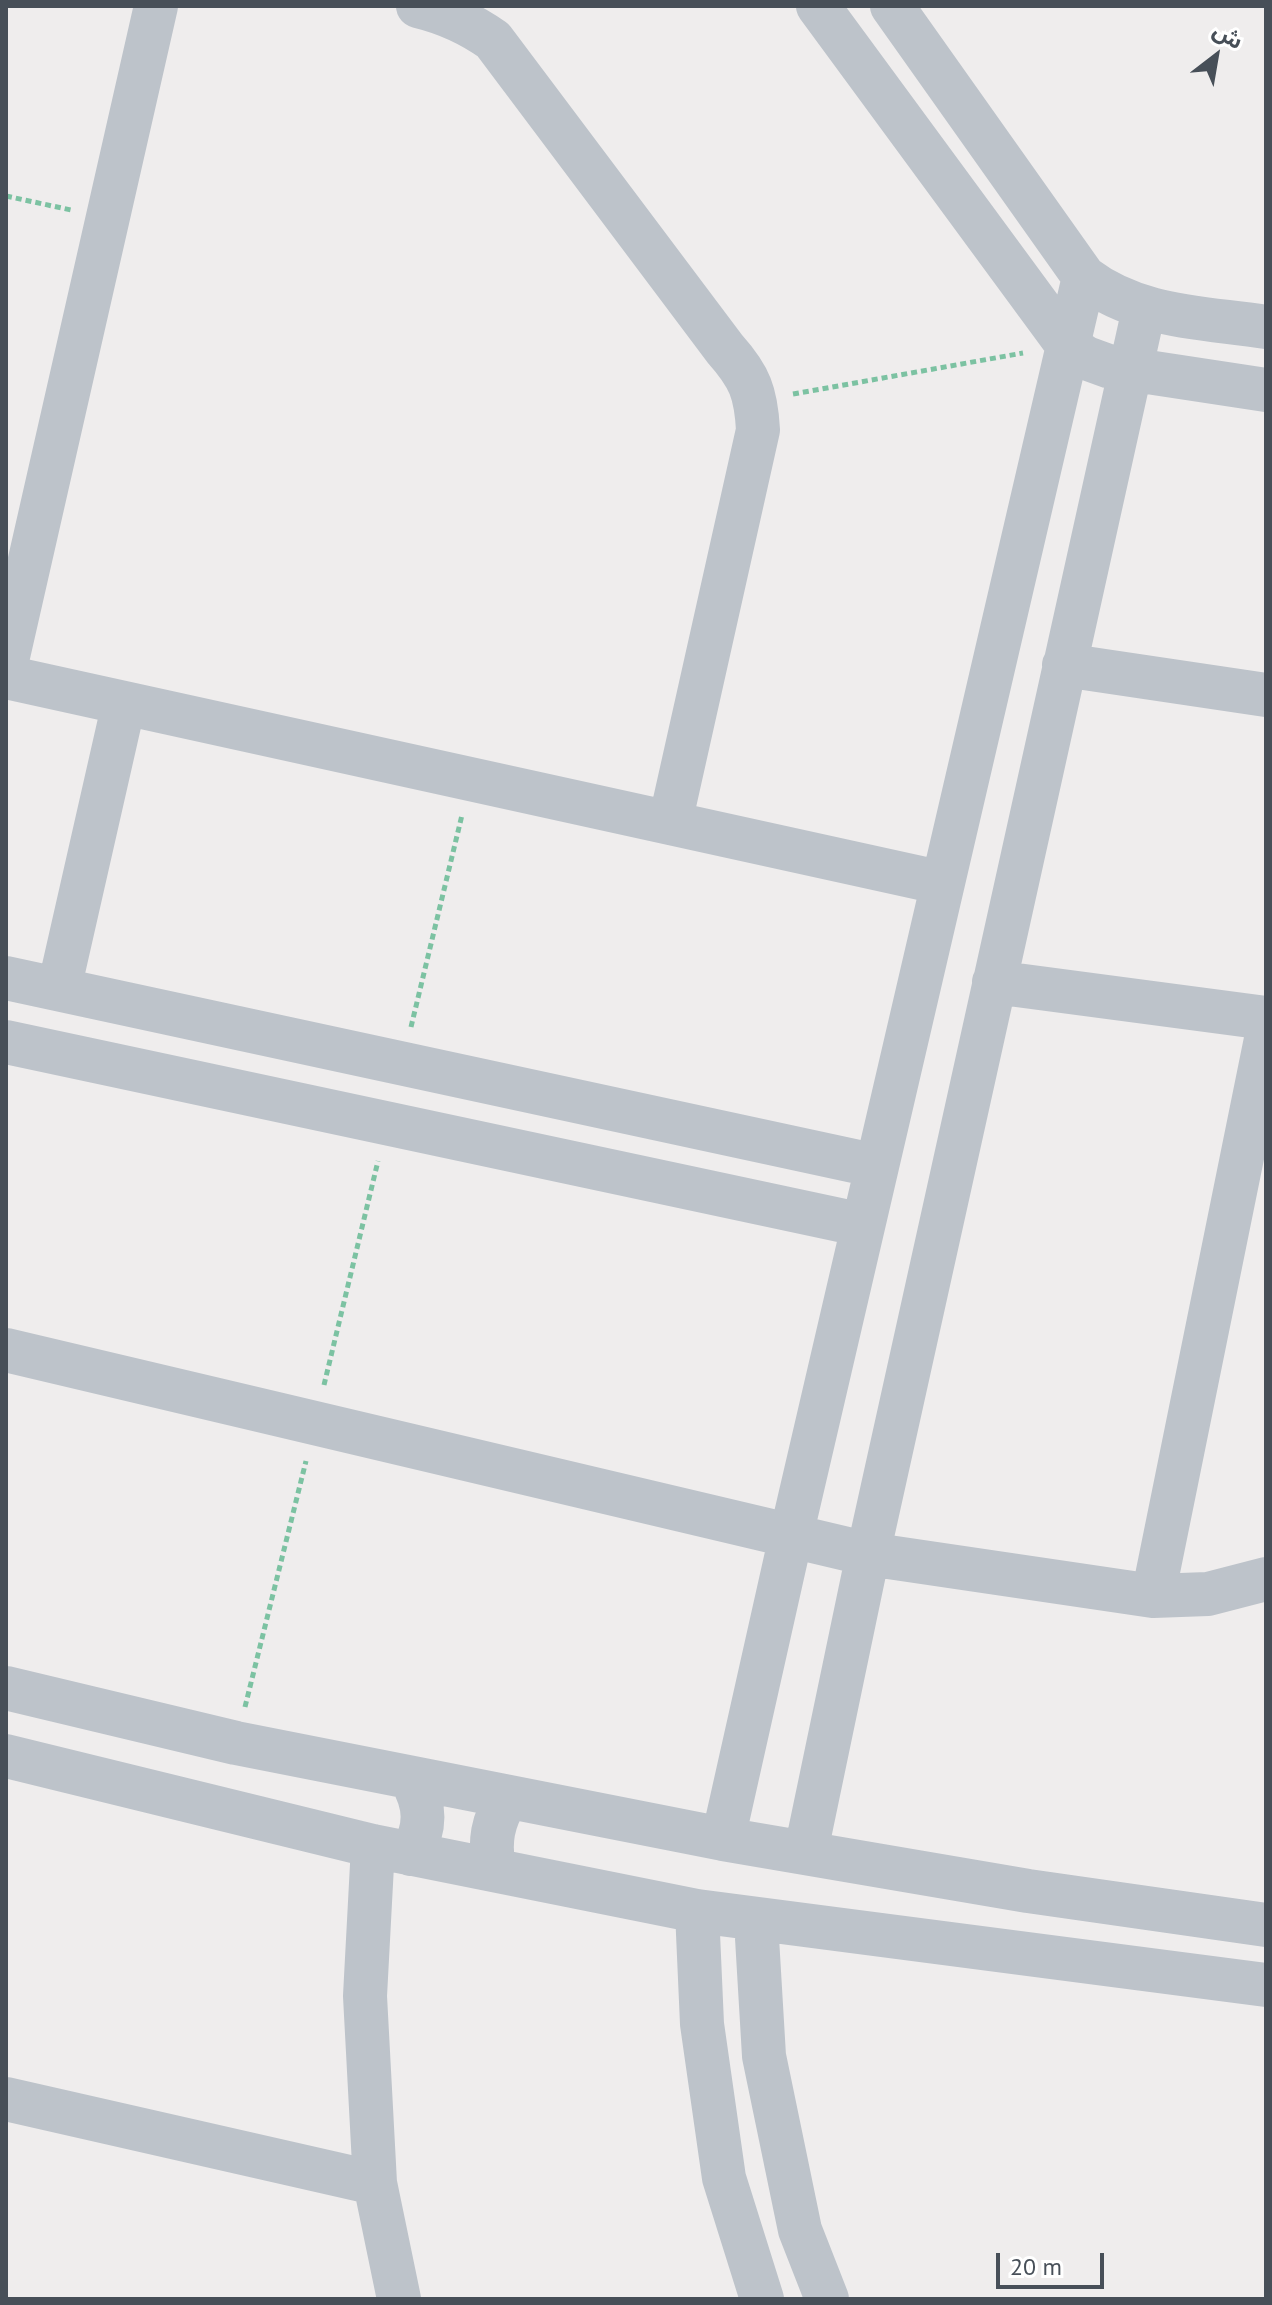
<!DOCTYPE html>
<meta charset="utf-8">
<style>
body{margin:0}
#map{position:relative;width:1272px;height:2305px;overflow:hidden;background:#efeded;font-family:"PT Sans","Noto Sans Arabic",sans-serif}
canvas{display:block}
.frame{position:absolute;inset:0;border:8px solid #474f58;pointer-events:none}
.north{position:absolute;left:1176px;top:16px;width:80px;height:80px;-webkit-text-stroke:6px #fff;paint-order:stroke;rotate:31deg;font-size:22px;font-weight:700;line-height:32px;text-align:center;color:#474f58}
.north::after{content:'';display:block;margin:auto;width:28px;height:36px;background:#474f58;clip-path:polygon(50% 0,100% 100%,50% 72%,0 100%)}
.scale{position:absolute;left:996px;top:2253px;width:108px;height:36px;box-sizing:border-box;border:4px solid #474f58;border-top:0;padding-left:10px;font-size:24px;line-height:28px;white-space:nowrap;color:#474f58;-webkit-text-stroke:6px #fff;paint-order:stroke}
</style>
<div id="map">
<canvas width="1272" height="2305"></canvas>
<div class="frame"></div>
<div class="north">ش</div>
<div class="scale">20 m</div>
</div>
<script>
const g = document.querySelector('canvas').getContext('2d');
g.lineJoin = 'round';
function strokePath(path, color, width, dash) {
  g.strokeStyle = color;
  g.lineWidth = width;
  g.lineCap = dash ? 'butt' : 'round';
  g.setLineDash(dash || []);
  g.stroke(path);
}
strokePath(new Path2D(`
 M6,196L71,210
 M793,394L1023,353
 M411,1027L462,815
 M324,1385L378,1161
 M245,1707L306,1461`), '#7cc2a2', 5, [6, 4]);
strokePath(new Path2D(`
 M418,6C447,13 469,23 493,40L725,349C750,377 756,393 758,430L670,823
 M818,6L1068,346L1086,358L1108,366L1266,390
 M892,6L1084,277C1138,318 1201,317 1266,327
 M6,665L156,6
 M1064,665L1266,695
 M6,677L943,883
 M6,978L877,1166
 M994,982L1266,1018
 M59,989L124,703
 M6,1042L863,1225
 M6,1350L868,1554L1153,1596L1208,1594L1266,1579
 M1153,1596L1266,1039
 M6,1688L236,1743L723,1839L1028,1891L1266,1925
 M6,1756L373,1846L697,1911L1266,1985
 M411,1779C426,1805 427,1828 411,1854
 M723,1839L791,1536L1084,277
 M373,1846L365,1996L375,2183L399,2299
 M806,1851L868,1554L1144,309
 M494,1870C489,1842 492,1821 508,1797
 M697,1911L702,2024L724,2178L762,2299
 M756,1921L764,2056L800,2230L827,2299
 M6,2099L375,2183`), '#bdc3ca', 44);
</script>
